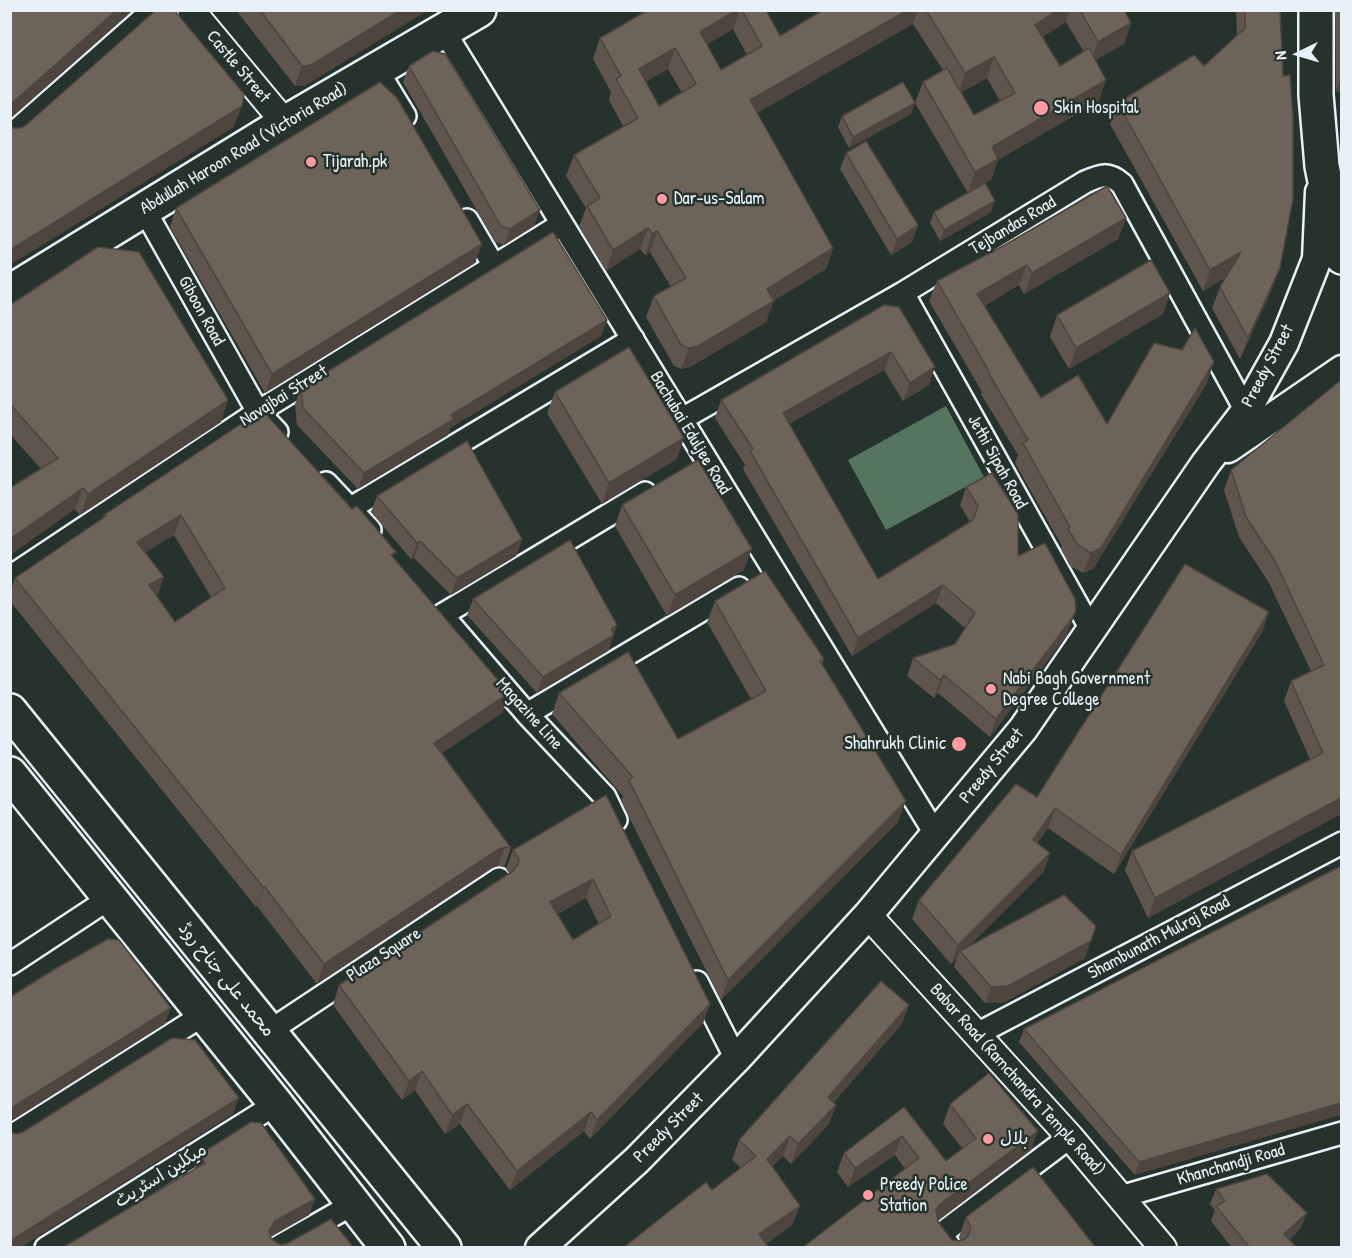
<!DOCTYPE html>
<meta charset="utf-8">
<style>
body{margin:0}
#map{position:relative;width:1352px;height:1258px;overflow:hidden;background:#26332d;font-family:"Patrick Hand",sans-serif}
canvas{display:block}
.frame{position:absolute;inset:0;border:12px solid #e8f1f8;pointer-events:none}
.north{position:absolute;left:1268px;top:24px;width:60px;height:60px;-webkit-text-stroke:4px #26332d;paint-order:stroke;rotate:265deg;font-size:16px;font-weight:700;line-height:24px;text-align:center;color:#e8f1f8}
.north::after{content:'';display:block;margin:auto;width:21px;height:27px;background:#e8f1f8;clip-path:polygon(50% 0,100% 100%,50% 72%,0 100%)}
</style>
<div id="map">
<canvas width="1352" height="1258"></canvas>
<div class="frame"></div>
<div class="north">N</div>
</div>
<script>
const g = document.querySelector('canvas').getContext('2d');
g.lineJoin = 'round';
function paint(path, color) {
  g.fillStyle = color;
  g.fill(path, 'evenodd');
}
function strokePath(path, color, width, dash) {
  g.strokeStyle = color;
  g.lineWidth = width;
  g.lineCap = dash ? 'butt' : 'round';
  g.setLineDash(dash || []);
  g.stroke(path);
}
function drawText(font, color, halo, rows, align = 'center') {
  g.font = font + ' "Patrick Hand","Playpen Sans Arabic",sans-serif';
  g.lineWidth = 5;
  g.setLineDash([]);
  g.textBaseline = 'middle';
  g.strokeStyle = halo;
  g.fillStyle = color;
  for (const [text, x, y, turn = 0] of rows) {
    g.save();
    g.translate(x, y);
    g.rotate((+turn || 0) * Math.PI / 180);
    g.textAlign = isNaN(turn) ? turn : align;
    if (halo) g.strokeText(text, 0, 0);
    g.fillText(text, 0, 0);
    g.restore();
  }
}
paint(new Path2D(`
 M946,406L984,477L886,530L848,460Z`), '#56755e');
const minor = new Path2D(`
 M444,31L936,835
 M377,70L405,116
 M10,136L153,10
 M144,209L258,412L277,432
 M467,220L494,266
 M903,293L1092,631
 M682,419L903,293L1085,182C1101,175 1108,172 1122,184L1246,411
 M326,483L370,530
 M351,508L633,339
 M10,577L258,412L562,224
 M442,615L645,493
 M443,616L527,714L605,797L616,820
 M527,714L739,588
 M10,964L110,898
 M697,982L736,1059
 M268,1032L499,879
 M977,1034L1342,843
 M10,1137L203,1015
 M1120,1197L1342,1133
 M46,1248L276,1104
 M276,1248L353,1204
 M951,1248L941,1234L1070,1137`);
const tertiary = new Path2D(`
 M191,10L285,123
 M868,915L1070,1137L1163,1248`);
const secondary = new Path2D(`
 M1228,448L1342,370
 M540,1248L637,1160L736,1059L868,915L1023,729L1206,463L1246,411L1284,343L1317,259L1320,192`);
const primary = new Path2D(`
 M1316,10V95L1322,166L1339,251L1342,257
 M10,292L285,123L479,10`);
const trunk = new Path2D(`
 M10,711L444,1248
 M10,774L276,1104L388,1248`);
strokePath(minor, '#e8f1f8', 26);
strokePath(tertiary, '#e8f1f8', 30);
strokePath(secondary, '#e8f1f8', 33);
strokePath(primary, '#e8f1f8', 38);
strokePath(trunk, '#e8f1f8', 38);
strokePath(minor, '#26332d', 21);
strokePath(tertiary, '#26332d', 26);
strokePath(secondary, '#26332d', 28);
strokePath(primary, '#26332d', 33);
strokePath(trunk, '#26332d', 33);
paint(new Path2D(`
 M236,10H428L304,86H295Z
 M642,10H766L780,36L823,10H1124L1131,23L1124,44L1095,60L1099,101L998,160L991,180L985,183L991,212L940,241L930,223L934,212L968,193L915,103L923,82L943,70L913,24L757,113L833,248L826,269L773,301L766,322L690,367L681,369L674,366L646,317L654,296L671,287L650,252L645,255L640,249L606,271L579,227L586,208L566,176L574,155L623,126L609,100L611,92L593,59L600,38L640,15ZM1066,22L1084,52L1060,66L1042,37ZM733,29L747,55L721,70L707,44ZM668,69L682,93L659,106L646,81ZM987,78L1000,101L974,115L961,92Z
 M1236,10H1280L1272,289L1240,359L1212,308L1220,287L1226,277L1203,291L1110,124L1118,103L1204,66L1237,35Z
 M1335,10H1341V92H1336Z
 M409,66L534,226L504,245L495,242L403,82Z
 M911,114L849,148L838,127L842,116Z
 M846,153L918,225L912,242L891,255L840,169Z
 M176,208L475,263L265,393L170,227Z
 M1126,218L1118,239L1024,294L1019,285L984,306L1041,398L1107,424L1207,383L1093,569L1083,573L1070,566L1061,549L1062,546L1015,463L1018,455L981,394L982,392L929,301L937,281Z
 M10,305L221,422L80,515L75,509L10,555V488L41,469L10,434Z
 M884,305L929,385L903,401L884,370L789,424L878,579L970,522L960,505L966,487L1018,556L1067,635L990,737L938,693L934,698L907,676L913,658L955,644L965,628L936,603L852,656L743,469L745,465L715,418L721,400Z
 M1163,314L1069,369L1050,337L1057,315Z
 M607,320L601,336L450,428L448,435L358,489L297,425L295,404L301,388Z
 M1341,380V814L1148,918L1125,870L1132,851L1310,759L1284,701L1291,681L1311,671L1268,581L1239,537L1224,490L1231,470Z
 M555,392L677,459L602,504L547,413Z
 M262,410L394,558L509,693L502,713L442,753L511,848L504,867L498,866L492,868L317,984L257,906L256,907L10,601V592L15,578L103,519L104,515ZM174,535L211,597L175,622L157,596L145,552Z
 M377,496L522,539L516,556L451,595L414,558L411,559L371,512Z
 M622,505L744,570L667,616L615,526Z
 M473,599L617,625L608,651L537,693L467,615Z
 M715,601L824,659L822,664L898,822L721,1000L621,801L623,796L552,714L559,693L678,739L751,699L707,622Z
 M1269,612L1262,632L1114,874L1048,828L1037,843L1050,853L1043,872L969,946L1085,958L1003,1003H985L954,967L957,958L951,964L912,919L919,900L1037,797Z
 M606,795L710,1004L703,1023L590,1139L584,1131L510,1190L460,1124L445,1134L415,1090L402,1100L333,1005L339,985L509,873L506,869L513,850ZM586,898L599,924L573,940L557,914Z
 M1341,866L1135,1175L1019,1042L1024,1029Z
 M909,1005L901,1025L834,1102L836,1105L829,1124L791,1164L783,1156L772,1166L800,1206L792,1225L766,1244L712,1190L741,1168L732,1160L739,1140Z
 M950,1104L1031,1150L938,1221L952,1240L960,1241L959,1237L966,1217L1096,1248H802L905,1169L895,1155L848,1187L837,1172L844,1153L904,1107L946,1161L962,1148L943,1124Z
 M199,1155L315,1199L309,1215L271,1237V1239L281,1245L62,1248L194,1170Z
 M1216,1189L1301,1228L1290,1239L1297,1248H1232L1211,1221L1215,1210L1210,1204Z`), '#5f554d');
paint(new Path2D(`
 M117,10H133L10,119V105Z
 M401,10H428L304,86H295L302,66Z
 M737,10H740L733,29L692,53L700,32Z
 M908,10H918L913,24L743,121L750,100Z
 M1058,10H1070L1066,22L1027,46L1035,25Z
 M1131,23L1124,44L1091,63L1098,42Z
 M675,48L668,69L631,90L639,69Z
 M994,57L987,78L958,94L965,73Z
 M1341,77V92H1336Z
 M1106,80L1099,101L998,160L991,180L968,193L975,172L992,147Z
 M915,103L911,114L849,148L853,137Z
 M242,106L234,127L10,265V250Z
 M995,201L991,212L940,241L944,230Z
 M540,210L534,226L504,245L510,229Z
 M1126,218L1118,239L1024,294L1032,273Z
 M918,225L912,242L891,255L897,239Z
 M648,228L640,249L606,271L613,250Z
 M657,231L650,252L645,255L652,234Z
 M482,244L475,263L265,393L272,374Z
 M833,248L826,269L759,309L767,289Z
 M1241,252L1234,273L1203,291L1210,270Z
 M1027,265L1019,285L970,315L977,294Z
 M1280,268L1272,289L1240,359L1248,338Z
 M1170,293L1163,314L1069,369L1076,348Z
 M774,301L766,322L690,367L681,369L689,348Z
 M607,320L601,336L450,428L448,435L358,489L364,473L451,415Z
 M891,352L884,370L776,431L783,413Z
 M1214,362L1207,383L1093,569L1083,573L1091,553Z
 M935,367L929,385L903,401L910,383Z
 M228,400L221,422L80,515L88,494Z
 M684,438L677,459L602,504L609,483Z
 M83,488L75,509L10,555V539Z
 M181,515L174,535L130,562L137,542Z
 M522,539L516,556L451,595L457,578Z
 M420,541L414,558L411,559L417,543Z
 M752,549L744,570L667,616L675,595Z
 M164,577L157,597L149,585Z
 M943,585L936,603L852,656L858,638Z
 M1076,611L1067,635L990,737L996,719Z
 M1269,612L1262,632L1114,874L1121,855Z
 M617,625L608,651L537,693L543,677Z
 M944,675L938,693L934,698L940,680Z
 M509,693L502,713L427,763L434,743Z
 M1341,798V814L1148,918L1155,898Z
 M906,801L898,822L721,1000L728,980Z
 M1055,808L1048,828L1026,859L1033,840Z
 M505,847L498,866L492,868L317,984L324,964L499,849Z
 M1050,853L1043,872L962,953L960,951L957,958L951,964L958,945Z
 M593,879L586,898L543,922L550,902Z
 M264,886L257,906L256,907L263,887Z
 M1091,941L1085,958L1003,1003H985L991,987Z
 M710,1004L703,1023L590,1139L597,1120Z
 M909,1005L901,1025L821,1116L828,1097Z
 M171,1008L165,1024L10,1122V1109Z
 M422,1071L415,1090L402,1100L409,1081Z
 M239,1098L233,1114L20,1248H10V1241Z
 M1341,1103V1115L1135,1175L1139,1162Z
 M467,1104L460,1124L445,1134L452,1115Z
 M836,1105L829,1124L791,1164L798,1144Z
 M591,1112L584,1131L510,1190L517,1171Z
 M1038,1131L1031,1150L933,1224L936,1210L940,1204Z
 M790,1136L783,1156L760,1179L767,1159Z
 M902,1136L895,1155L848,1187L855,1168Z
 M315,1199L309,1215L269,1237V1231L275,1221Z
 M800,1206L792,1225L760,1248L759,1234Z
 M1307,1213L1301,1228L1280,1248L1284,1234Z`), '#4d453e');
const building = new Path2D(`
 M10,10H117L10,105Z
 M156,10H174L244,94L242,106L10,250V125L14,128H21L26,125Z
 M260,10H401L311,65L302,66Z
 M648,10H737L700,32L721,70L762,46L742,10H766L780,36L823,10H908L750,100L833,248L767,289L774,301L698,346L689,348L681,345L654,296L686,278L657,231L652,234L648,228L613,250L587,206L600,198L574,155L638,118L616,79L621,76L600,38ZM675,48L696,84L659,106L639,69Z
 M926,10H1058L1035,25L1060,66L1089,48L1106,80L992,147L998,159L975,172L923,82L947,68L974,115L1015,93L994,57L965,73Z
 M1080,10H1124L1131,23L1098,42Z
 M1245,10H1280L1283,76L1290,75L1293,118V199L1280,268L1248,338L1220,287L1241,252L1210,270L1118,103L1194,55L1204,66L1245,28Z
 M433,51L445,54L540,210L510,229L501,226L409,66Z
 M380,82L397,98L482,244L272,374L176,208Z
 M903,82L915,103L853,137L842,116Z
 M866,141L918,225L897,239L846,153Z
 M985,183L995,201L944,230L934,212Z
 M1107,186L1126,218L1032,273L1027,265L977,294L1041,398L1078,375L1107,424L1154,343L1182,350L1195,328L1214,362L1101,548L1091,553L1078,545L1068,529L1070,527L1023,443L1028,440L989,374L990,373L937,281L1003,246Z
 M553,232L607,320L451,415L454,419L364,473L303,408L301,388Z
 M98,247L139,252L228,400L88,494L83,488L10,539V488L58,458L10,404V305Z
 M1151,260L1170,293L1076,348L1057,315Z
 M884,305L899,307L935,367L910,383L891,352L783,413L878,579L973,520L978,506L966,487L992,473L1018,514V556L1045,543L1075,599L1076,611L1073,617L996,719L944,675L940,680L913,658L955,644L975,613L943,585L858,638L750,451L753,449L721,400Z
 M629,347L684,438L609,483L555,392Z
 M1341,380V798L1155,898L1132,851L1323,753L1291,681L1324,665L1275,561L1246,517L1231,470Z
 M262,410L352,509L357,506L396,552L391,555L509,693L434,743L511,848L505,847L499,849L324,964L264,886L263,887L15,578L106,516L104,515ZM181,515L225,588L175,622L149,585L164,577L137,542Z
 M467,441L522,539L457,578L420,541L417,543L377,496Z
 M698,460L752,549L675,595L622,505Z
 M570,540L617,625L611,629L614,635L543,677L473,599Z
 M1185,564L1269,612L1121,855L1055,808L1033,840L1050,853L958,945L919,900L1016,784L1037,797Z
 M765,571L824,659L820,661L906,801L728,980L629,780L633,777L559,693L628,652L678,739L766,691L715,601Z
 M606,795L710,1004L597,1120L591,1112L517,1171L467,1104L452,1115L422,1071L409,1081L339,985L513,871L517,866L519,860L513,850ZM593,879L611,916L573,940L550,902Z
 M1341,866V1103L1139,1162L1024,1029Z
 M1064,895L1096,926L1091,941L1008,986L991,987L960,951Z
 M108,939L119,940L171,1008L10,1109V997L55,969Z
 M881,981L909,1005L828,1097L836,1105L798,1144L790,1136L767,1159L800,1206L759,1234L769,1248H623L706,1182L712,1190L756,1156L739,1140Z
 M172,1038L195,1040L239,1098L10,1241V1131L16,1134L23,1132Z
 M989,1073L1038,1131L940,1204L936,1210L938,1222L952,1240L959,1241L965,1239L969,1234L971,1228L966,1217L1033,1167L1096,1248H802L919,1158L902,1136L855,1168L844,1153L904,1107L946,1161L976,1138L950,1104Z
 M251,1122L261,1123L315,1199L275,1221L269,1231L271,1239L281,1245L288,1243L331,1219L354,1248H62L205,1163L199,1155Z
 M1267,1174L1307,1213L1284,1234L1297,1248H1250L1216,1206L1225,1201L1216,1189Z`);
paint(building, '#6e6359');
strokePath(building, '#4d453e', 1.5);
for (const [x, y, r, color] of [
 [1041,108,8,"#ff9aa2"],
 [311,162,6,"#ff9aa2"],
 [662,199,6,"#ff9aa2"],
 [991,689,6,"#ff9aa2"],
 [959,744,8,"#ff9aa2"],
 [988,1139,6,"#ff9aa2"],
 [868,1195,6,"#ff9aa2"]
]) {
  const dot = new Path2D();
  dot.arc(x, y, r, 0, 2 * Math.PI);
  g.fillStyle = color;
  g.fill(dot);
  strokePath(dot, '#26332d', 2);
}
drawText('18px', '#e8f1f8', '#26332d', [
 ["Castle Street",238,67,50],
 ["Abdullah Haroon Road (Victoria Road)",244,149,-31],
 ["Tejbandas Road",1013,226,-31],
 ["Giboon Road",201,311,61],
 ["Preedy Street",1268,366,-62],
 ["Navajbai Street",284,396,-32],
 ["Bachubai Eduljee Road",690,433,59],
 ["Jethi Sipah Road",997,462,61],
 ["Magazine Line",529,714,48],
 ["Preedy Street",992,766,-51],
 ["Shambunath Mulraj Road",1159,938,-28],
 ["Plaza Square",384,955,-33],
 ["محمد علی جناح روڈ",226,980,51],
 ["Babar Road (Ramchandra Temple Road)",1017,1080,48],
 ["Preedy Street",669,1128,-45],
 ["Khanchandji Road",1231,1165,-16],
 ["میکلین اسٹریٹ",161,1176,-32]
]);
drawText('18px', '#e8f1f8', '#26332d', [
 ["Skin Hospital",1054,108],
 ["Tijarah.pk",323,162],
 ["Dar-us-Salam",674,199],
 ["Nabi Bagh Government",1003,679],
 ["Degree College",1003,700],
 ["Shahrukh Clinic",946,744,"right"],
 ["بلال",1000,1139],
 ["Preedy Police",880,1185],
 ["Station",880,1206]
], 'left');
</script>
